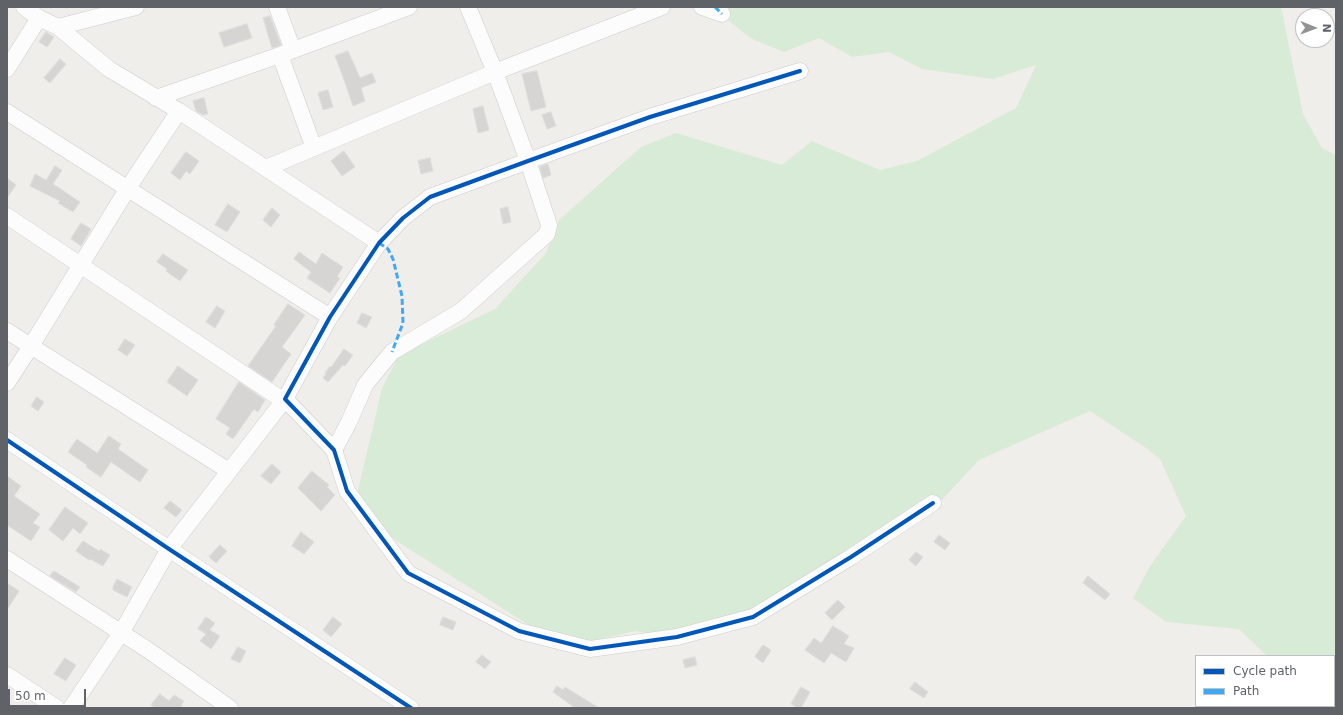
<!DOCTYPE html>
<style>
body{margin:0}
#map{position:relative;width:1343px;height:715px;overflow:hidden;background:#efeeea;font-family:"DejaVu Sans",sans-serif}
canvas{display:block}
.frame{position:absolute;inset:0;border:8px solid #5f6368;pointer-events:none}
.legend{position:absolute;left:1195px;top:655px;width:140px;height:52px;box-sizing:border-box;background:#fff;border:1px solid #bfc1c3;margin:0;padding:5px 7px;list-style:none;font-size:12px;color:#5f6368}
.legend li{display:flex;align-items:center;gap:8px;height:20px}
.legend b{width:20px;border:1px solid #bfc1c3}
.north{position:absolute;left:1295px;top:8px;width:40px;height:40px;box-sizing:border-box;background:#fff;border:1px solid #bfc1c3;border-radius:50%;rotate:91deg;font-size:11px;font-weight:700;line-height:16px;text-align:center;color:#5f6368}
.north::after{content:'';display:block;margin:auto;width:14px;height:18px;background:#919496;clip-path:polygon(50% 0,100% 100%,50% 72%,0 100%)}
.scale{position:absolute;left:8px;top:689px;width:78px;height:18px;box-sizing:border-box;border:2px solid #5f6368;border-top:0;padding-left:5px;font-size:12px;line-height:14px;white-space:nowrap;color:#5f6368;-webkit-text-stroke:3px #fff;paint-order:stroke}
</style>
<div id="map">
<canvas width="1343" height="715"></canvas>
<div class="frame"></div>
<ul class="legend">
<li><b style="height:5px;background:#0057b8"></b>Cycle path</li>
<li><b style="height:5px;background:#3fa9f5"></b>Path</li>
</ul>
<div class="north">N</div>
<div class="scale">50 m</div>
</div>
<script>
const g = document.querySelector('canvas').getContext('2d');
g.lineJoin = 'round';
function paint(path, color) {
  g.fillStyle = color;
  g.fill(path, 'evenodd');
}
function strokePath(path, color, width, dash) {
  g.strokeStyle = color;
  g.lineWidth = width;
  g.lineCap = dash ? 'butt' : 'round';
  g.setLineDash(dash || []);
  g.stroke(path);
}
paint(new Path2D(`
 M712,7H1281L1303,114L1322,148L1336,155V708L1320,706H1334V656H1267L1239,629L1166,622L1133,598L1150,566L1186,516L1160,459L1146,448L1090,411L979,460L940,502L775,610L664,637L636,631L563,647L378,529L356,499L382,388L399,355L495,309L546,253L559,220L641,147L676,133L782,165L812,141L880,170L917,161L1016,108L1036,65L993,79L922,69L889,52L852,57L819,38L784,52L750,38Z`), '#d8ebd6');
const building = new Path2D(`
 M270,16L281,45L272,48L263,18Z
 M247,24L252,38L224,47L219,33Z
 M46,32L54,37L47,47L39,42Z
 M348,51L360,78L372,73L376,82L361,88L365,101L353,106L343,77L335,56Z
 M60,59L66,64L50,83L44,78Z
 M537,71L546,107L531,111L522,74Z
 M328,90L333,107L323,110L318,93Z
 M204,98L208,114L203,115L196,111L193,101Z
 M483,106L489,130L478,133L473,109Z
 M551,112L556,126L547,129L542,115Z
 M344,151L355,167L342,176L331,161Z
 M186,152L199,161L190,174L186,171L180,180L171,173Z
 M430,158L433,171L421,174L418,161Z
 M548,164L551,175L543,178L540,167Z
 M55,166L62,170L53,184L80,202L73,212L58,203L60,201L30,186L35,174L46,180Z
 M7,178L16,185L7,198Z
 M228,204L240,212L227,232L215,225Z
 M508,207L511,222L503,224L500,209Z
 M272,208L280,215L271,227L263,220Z
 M81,223L91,229L81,246L71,239Z
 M299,252L316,264L322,253L343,267L337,277L340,278L330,293L307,278L311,272L294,259Z
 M163,254L188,270L180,281L166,271L167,269L157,262Z
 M288,304L305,315L282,347L291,354L272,382L248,366L276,326L274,325Z
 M217,306L225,311L215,328L206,322Z
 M362,313L372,317L366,328L357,323Z
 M125,339L135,345L127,356L118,350Z
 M344,349L353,355L345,366L343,365L328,382L323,378L326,374L325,373L330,366L331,367Z
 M178,366L198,380L187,396L167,382Z
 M239,382L265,400L258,412L254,409L233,439L226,434L230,428L216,419Z
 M37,397L44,402L38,411L31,406Z
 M109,436L121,444L118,449L148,470L140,482L111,462L101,477L86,467L87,465L68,452L77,439L97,453Z
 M272,464L281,472L271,484L261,476Z
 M312,471L329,485L327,487L335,495L321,511L298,488Z
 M7,476L21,486L14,496L40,514L33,523L40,527L31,541L7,525Z
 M170,501L182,510L176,517L164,508Z
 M65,507L88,523L80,534L73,528L63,541L49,530Z
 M301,532L314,542L304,554L292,546Z
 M939,535L950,543L945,550L934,542Z
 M83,541L99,551L100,549L110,555L103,566L90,559L89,560L76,551Z
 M220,545L227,551L216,563L209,557Z
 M916,552L923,557L916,566L909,560Z
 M54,571L80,587L76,592L50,576Z
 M1088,576L1110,594L1105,600L1083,583Z
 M117,579L132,587L127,597L113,590V587Z
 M7,583L19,591L7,610Z
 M838,600L845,607L832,620L825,613Z
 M206,617L215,623L210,630L220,636L211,649L200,641L206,634L198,629Z
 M333,617L342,624L331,637L323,630Z
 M443,617L456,622L453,630L440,625Z
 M833,626L849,636L844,644L854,648L846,662L831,653L824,663L805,650L814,638L821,643Z
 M763,645L771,650L763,663L755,657Z
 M238,647L246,651L240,663L231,659Z
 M482,655L491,662L485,669L476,662Z
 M695,657L697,665L685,668L683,660Z
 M65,658L76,665L66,681L54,674Z
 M915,682L928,692L924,698L910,689Z
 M557,686L563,690L565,687L599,708H575L553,692Z
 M801,687L810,692L801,708H798L791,704Z
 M160,694L169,701L174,695L184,701L180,708H155L151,705Z`);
paint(building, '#d6d5d3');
strokePath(building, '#deddd9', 1);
const minor = new Path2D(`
 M24,7L39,18L58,27L109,69L179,111L379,243
 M277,7L293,50
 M702,7L722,14
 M58,27L136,7
 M280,55L314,148
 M7,69L39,18
 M800,71L650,117L528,161L430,197L403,218L379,243L330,317L285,399L334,450L347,491L408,573L519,631L590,649L677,637L753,617L851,557L933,503
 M156,98L280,55L409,7
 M7,112L330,317
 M266,168L495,72L662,7
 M7,216L284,401
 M7,331L229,471
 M7,383L31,346L128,188L179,111
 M7,440L169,549L411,708
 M334,450L349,422L365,385L392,352L461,311L547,234L549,225L528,161L495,72L468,7
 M7,559L148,650L230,708
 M7,675L57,708
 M71,708L121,633L169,549L285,399`);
strokePath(minor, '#cbcccc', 17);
strokePath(minor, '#fdfcfc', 16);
strokePath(new Path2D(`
 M715,7L722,14
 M379,243L388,249L393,259L402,296L403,323L392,352`), '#3fa9f5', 3, [6, 3]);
strokePath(new Path2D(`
 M800,71L650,117L528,161L430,197L403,218L379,243L330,317L285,399L334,450L347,491L408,573L519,631L590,649L677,637L753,617L851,557L933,503
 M7,440L169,549L411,708`), '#0057b8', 4);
</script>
